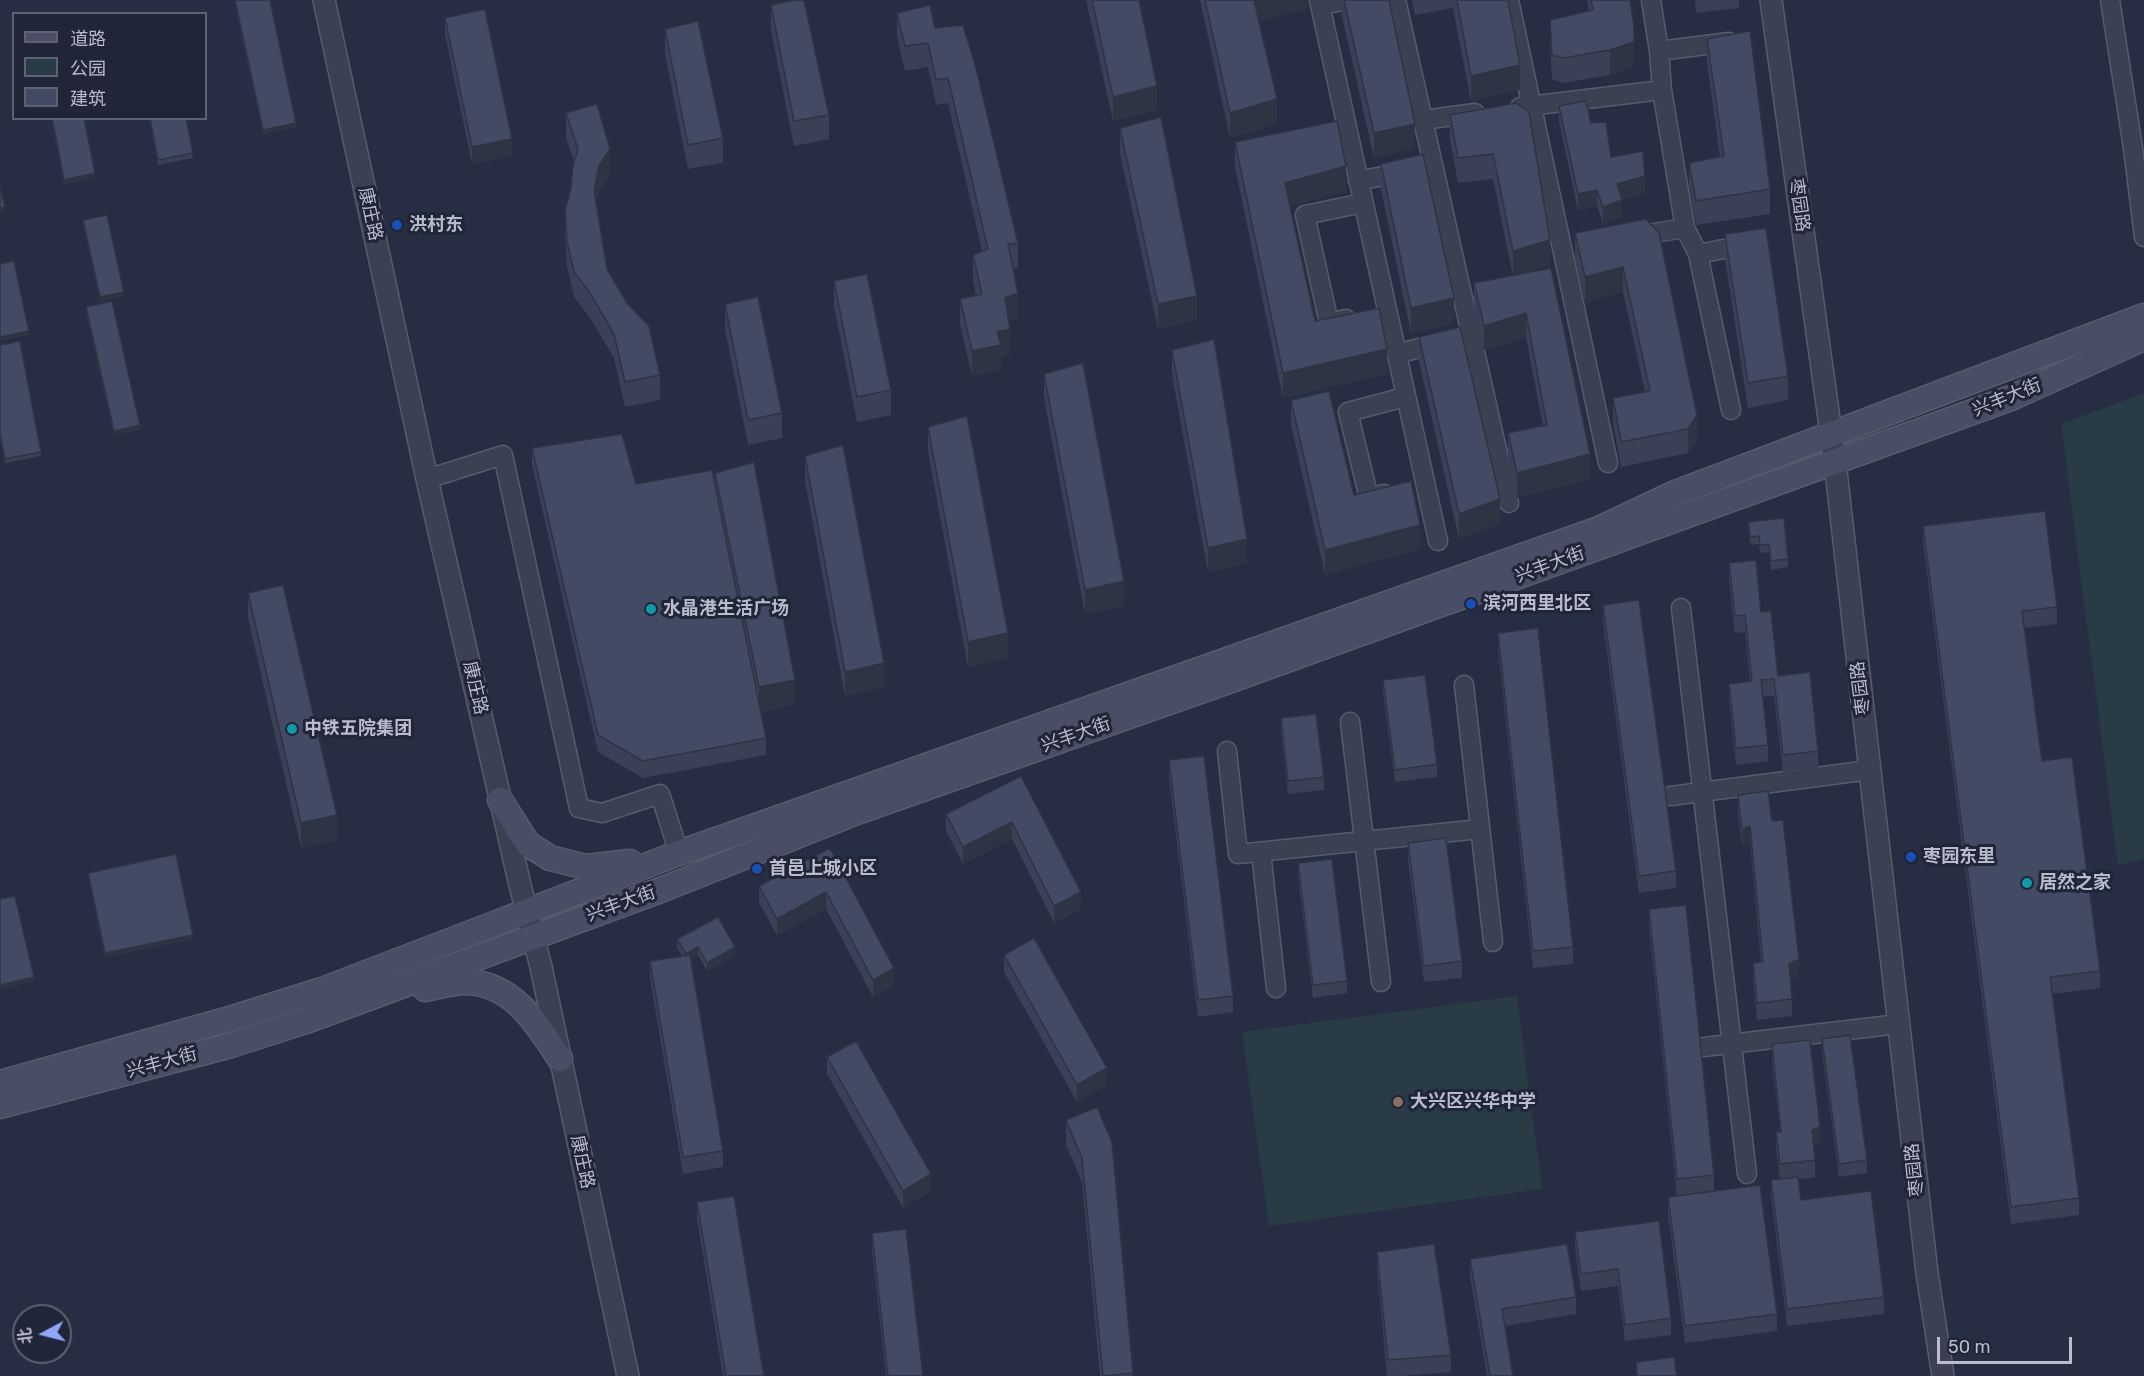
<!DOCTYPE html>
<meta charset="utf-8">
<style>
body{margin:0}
#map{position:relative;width:2144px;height:1376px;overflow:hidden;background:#272d43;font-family:Rubik,"Noto Sans SC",sans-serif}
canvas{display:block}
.legend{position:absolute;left:12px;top:12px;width:195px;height:108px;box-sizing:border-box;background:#202538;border:2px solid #5d6173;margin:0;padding:8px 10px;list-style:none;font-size:18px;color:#b8bccc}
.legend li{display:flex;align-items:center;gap:12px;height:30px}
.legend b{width:30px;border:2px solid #5d6173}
.north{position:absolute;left:12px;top:1304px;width:60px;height:60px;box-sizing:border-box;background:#202538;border:2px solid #5d6173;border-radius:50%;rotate:263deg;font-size:16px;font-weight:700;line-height:24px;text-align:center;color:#b8bccc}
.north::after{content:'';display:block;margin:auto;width:21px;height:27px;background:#90a4f9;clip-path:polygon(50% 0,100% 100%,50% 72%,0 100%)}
.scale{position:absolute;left:1937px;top:1337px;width:135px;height:27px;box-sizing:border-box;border:3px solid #b8bccc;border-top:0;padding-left:8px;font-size:18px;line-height:21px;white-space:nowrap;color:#b8bccc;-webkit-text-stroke:4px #202538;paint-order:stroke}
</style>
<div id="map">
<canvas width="2144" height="1376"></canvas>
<ul class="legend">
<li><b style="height:8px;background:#494e66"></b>道路</li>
<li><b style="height:16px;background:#293b44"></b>公园</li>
<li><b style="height:16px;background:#434a63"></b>建筑</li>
</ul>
<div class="north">北</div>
<div class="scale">50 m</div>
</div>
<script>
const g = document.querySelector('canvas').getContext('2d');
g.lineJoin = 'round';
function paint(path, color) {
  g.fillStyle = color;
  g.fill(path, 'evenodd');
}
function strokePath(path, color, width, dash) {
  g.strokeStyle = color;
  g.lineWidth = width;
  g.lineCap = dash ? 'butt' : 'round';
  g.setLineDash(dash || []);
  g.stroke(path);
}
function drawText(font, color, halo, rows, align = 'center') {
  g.font = font + ' Rubik,"Noto Sans SC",sans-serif';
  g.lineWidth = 6;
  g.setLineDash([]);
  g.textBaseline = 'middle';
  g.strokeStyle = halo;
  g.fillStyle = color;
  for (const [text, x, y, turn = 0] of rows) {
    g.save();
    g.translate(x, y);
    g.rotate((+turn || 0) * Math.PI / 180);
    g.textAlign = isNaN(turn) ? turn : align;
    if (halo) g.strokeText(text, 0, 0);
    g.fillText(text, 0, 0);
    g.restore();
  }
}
paint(new Path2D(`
 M2144,393V859L2118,865L2061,424Z
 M1517,996L1542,1189L1269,1226L1242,1032Z`), '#293b44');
const minor = new Path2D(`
 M1319,0L1438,541
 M1396,0L1509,503
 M1509,0L1608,463
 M1651,0L1659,51L1662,90L1685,228L1698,254L1731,410
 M2110,0L2133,148L2144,237
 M1320,6L1345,0
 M1659,51L1729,42
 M1520,107L1662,90
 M1423,120L1475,113
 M1358,181L1403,172
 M1635,236L1685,228
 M1698,254L1749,244
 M1346,319L1329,323L1305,215L1363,203
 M1396,354L1443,342
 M427,479L503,455L579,808L602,813L660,794L679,853
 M1384,494L1369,498L1348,412L1405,397
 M1681,608L1747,1174
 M1464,685L1493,942
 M1350,722L1381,982
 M1227,751L1238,854L1480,829
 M1671,796L1870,770
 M1261,852L1276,988
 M1704,1047L1899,1024`);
const tertiary = new Path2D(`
 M324,0L427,479L519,881L541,967L628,1376
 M1771,0L1835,462L1927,1273L1943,1376`);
const secondary = new Path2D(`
 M500,800L528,844L550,858L586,867L630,862
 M425,989C439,986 454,982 467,982C514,984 537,1024 560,1059
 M0,1083L233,1018L322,990L679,853L1599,529L1673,494L2144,316
 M0,1106L228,1046L306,1021L666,888L857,812L1223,683L2011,398L2144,338`);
strokePath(minor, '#565b6d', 21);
strokePath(tertiary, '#565b6d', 24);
strokePath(secondary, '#565b6d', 27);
strokePath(minor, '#3b4053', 18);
strokePath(tertiary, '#3b4053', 21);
strokePath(secondary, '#494e66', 24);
paint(new Path2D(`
 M234,0H270L296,127L263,134Z
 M1086,0H1139L1157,110L1113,121Z
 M1200,0H1307V9L1259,21L1277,124L1230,138Z
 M1341,0H1389L1415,148L1374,158L1341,12Z
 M1412,0H1508L1520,89L1471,101L1453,8L1415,15Z
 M1587,0H1630L1634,51V67L1610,75L1564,83L1552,79L1550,45V20L1589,11Z
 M1695,0H1739V8L1696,13Z
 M771,5L829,115V139L794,146L771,30Z
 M897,13L935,28L1018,243V268H1013L1018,318L1009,321L1010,353L1001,356V370L972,376L960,324V299L976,295L973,280V255L982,251L948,103L936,105L928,67L905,71L897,37Z
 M445,18L512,156L472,164L445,35Z
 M665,29L723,138V163L688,169L665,54Z
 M1707,39L1770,189V214L1696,225L1689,188V163L1720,157L1707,63Z
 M1516,103L1550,265L1513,276L1493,179L1458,183L1450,140V115Z
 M1559,106L1591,123L1611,157L1645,193L1622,200V217L1603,224L1597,206L1578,211L1559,122Z
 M566,113L610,174L599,191L596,204L607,269L660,375V400L625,407L614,358L590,318L574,297L567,266L565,236V211L571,187L574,161L566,138Z
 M51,118H84L95,178L64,184Z
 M149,118H186L193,158L158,165Z
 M1120,128L1197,320L1158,329L1120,153Z
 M1235,142L1346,191L1290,206L1315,321L1387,374L1283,398L1235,167Z
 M1381,164L1454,323L1411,333L1381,189Z
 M1646,219L1697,440L1688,453L1621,467L1613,423V398L1645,392L1623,292L1585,302L1575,258V233Z
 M83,220L124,296L100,301L83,224Z
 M1725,234L1788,376V400L1748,408L1725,259Z
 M1551,268L1590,479L1517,498L1508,458V433L1543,426L1526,338L1484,350L1474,308V283Z
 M834,281L891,390V415L857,422L834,306Z
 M725,304L782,413V438L748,445L725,329Z
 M86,307L140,429L114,435L86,312Z
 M1419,337L1500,524L1459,539L1419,361Z
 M0,345L41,452V456L5,463L0,438Z
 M1172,350L1247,563L1208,572L1172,375Z
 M1044,374L1124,606L1085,614L1044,399Z
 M1291,400L1354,495L1420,549L1325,575L1291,425Z
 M928,427L1008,658L968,667L928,452Z
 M532,448L636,484L715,487V473L795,704L760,712L766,738V755L643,778L598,752L532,465Z
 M805,456L884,687L845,696L805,481Z
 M1748,522L1788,559V567L1771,570L1769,552L1760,553L1759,544L1750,545Z
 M1923,526L2057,607V624L2025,628L2042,761L2100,971V988L2053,994L2079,1198V1215L2011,1224L1923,543Z
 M1729,563L1761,612L1778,676L1818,751V768L1783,772L1774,696L1762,697L1768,745V761L1736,765L1729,700V684L1750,681L1745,632L1735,633L1729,580Z
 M248,593L337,840L301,848L248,618Z
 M1603,605L1676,871V888L1639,893L1603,622Z
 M1498,633L1573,947V964L1533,968L1498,649Z
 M1383,680L1437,764V777L1395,782L1383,693Z
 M1281,718L1324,777V790L1288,794L1281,731Z
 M1169,760L1233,996V1012L1198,1017L1169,777Z
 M1021,776L1081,909L1054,923L1012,839L963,864L946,831V814Z
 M1738,795L1772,821L1799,976L1790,980L1792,999V1016L1757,1020L1753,980V963L1761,962L1750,843L1742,846L1738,812Z
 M1408,843L1462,961V978L1424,982L1408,860Z
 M830,848L894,985L873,997L826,909L777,935L759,903V886Z
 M1298,863L1347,981V993L1313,998L1298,876Z
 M88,873L193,939L105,957L88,877Z
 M1649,909L1714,1175V1191L1777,1314V1331L1685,1343L1668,1214V1197L1677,1196L1649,926Z
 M677,939L735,956L707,971L698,955L691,959L723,1151V1167L683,1174L650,978V961L682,956L677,947Z
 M1004,955L1107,1085L1077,1102L1004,972Z
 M1822,1039L1867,1160V1173L1839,1177L1822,1052Z
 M1772,1044L1820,1143L1813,1146L1815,1160V1177L1799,1179L1801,1200L1884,1297V1314L1787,1326L1771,1197V1180L1780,1179L1776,1149V1132H1780L1772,1061Z
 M827,1057L931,1191L903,1208L827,1074Z
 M1066,1120L1112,1142L1133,1376H1100L1082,1182L1066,1145Z
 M697,1202L764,1376H723L697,1219Z
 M1659,1221L1671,1318V1335L1625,1341L1618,1286L1581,1291L1575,1248V1232Z
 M872,1233L923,1376H886L872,1250Z
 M1377,1252L1451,1355V1372L1401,1376H1387L1377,1268Z
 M1470,1259L1576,1297V1314L1505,1326L1513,1376H1487L1470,1276Z`), '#3a4055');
paint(new Path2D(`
 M1253,0H1307V9L1253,23Z
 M1634,26V67L1610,75V50Z
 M1520,65V89L1471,101V76Z
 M1157,86V110L1113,121V97Z
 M1277,99V124L1230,138V113Z
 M296,123V127L263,134V130Z
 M1415,124V148L1374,158V133Z
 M512,139V156L472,164V147Z
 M610,149V174L599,191L594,215V190L599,166Z
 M1346,166V191L1285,207V183Z
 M95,173V178L64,184V180Z
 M1645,176V193L1617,201V184Z
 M1597,190V206L1578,211V194Z
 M1622,200V217L1603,224V207Z
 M5,207V211L0,213V208Z
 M1550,240V265L1513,276V251Z
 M1623,267V292L1585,302V277Z
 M124,292V296L100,301V297Z
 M1018,293V318L1005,323V298Z
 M1197,296V320L1158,329V304Z
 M1454,298V323L1411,333V308Z
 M1526,313V338L1484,350V326Z
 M1010,329V353L1001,356V370L972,376V351L997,332Z
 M29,331V335L0,341V337Z
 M1387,349V374L1283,398V373Z
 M1697,415V440L1688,453V429Z
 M140,425V429L114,435V431Z
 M1590,454V479L1517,498V473Z
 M1500,499V524L1459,539V514Z
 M1420,525V549L1325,575V550Z
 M1247,539V563L1208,572V548Z
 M1124,581V606L1085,614V590Z
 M1008,633V658L968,667V642Z
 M884,663V687L845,696V672Z
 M795,680V704L759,712V687Z
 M337,815V840L301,848V823Z
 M1012,822V839L963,864V847Z
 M1750,826V843L1742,846V829Z
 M826,892V909L777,935V919Z
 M1081,892V909L1054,923V906Z
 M193,935V939L105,957V953Z
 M698,947V955L686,962V954Z
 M735,947V956L707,971V963Z
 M1799,959V976L1789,980V964Z
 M894,968V985L873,997V980Z
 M34,977V981L0,990V985Z
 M1107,1068V1085L1077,1102V1085Z
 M1820,1127V1143L1812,1147V1130Z
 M931,1174V1191L903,1208V1191Z`), '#2f3445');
const building = new Path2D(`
 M235,0H270L296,123L263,130Z
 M795,0H804L829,115L794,121L771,5Z
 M1092,0H1139L1157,86L1113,97Z
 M1205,0H1254L1277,99L1230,113Z
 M1344,0H1389L1415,124L1374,133Z
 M1457,0H1508L1520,65L1471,76Z
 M1591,0H1630L1634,26V42L1610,50L1564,58L1552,55L1550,20L1593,10Z
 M930,5L935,28L963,25L976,68L1018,243L1008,244L1018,293L1005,298L1010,329L997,332L1001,345L972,351L960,299L982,294L973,255L988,249L948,78L936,80L928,43L905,46L897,13Z
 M485,9L512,139L472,147L445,18Z
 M698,21L723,138L688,145L665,29Z
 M1750,31L1770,189L1696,201L1689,163L1724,156L1707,39Z
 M1586,101L1591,123L1606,122L1611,157L1643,151L1645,176L1617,184L1622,200L1603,207L1597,190L1578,194L1559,106Z
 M1516,103L1529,112L1550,240L1513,251L1493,154L1458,158L1450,115Z
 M597,104L610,149L599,166L594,190L607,269L627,303L649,326L660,375L625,382L614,334L590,293L574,272L567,241L565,211L571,187L573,165L578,149L566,113Z
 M1161,117L1197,296L1158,304L1120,128Z
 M52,118H84L95,173L64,180Z
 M150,118H186L193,153L158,160Z
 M1337,121L1346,166L1285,183L1315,321L1379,308L1387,349L1283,373L1235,142Z
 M1423,154L1454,298L1411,308L1381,164Z
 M0,185L5,207L0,208Z
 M107,215L124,292L100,297L83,220Z
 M1646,219L1659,233L1697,415L1688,429L1621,442L1613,398L1650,391L1623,267L1585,277L1575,233Z
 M1766,228L1788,376L1748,383L1725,234Z
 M14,261L29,331L0,337V264Z
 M1551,268L1590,454L1517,473L1508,433L1547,425L1526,313L1484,326L1474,283Z
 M867,274L891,390L857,397L834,281Z
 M758,297L782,413L748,420L725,304Z
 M112,301L140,425L114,431L86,307Z
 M1460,327L1500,499L1459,514L1419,337Z
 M1214,339L1247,539L1208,548L1172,350Z
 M20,341L41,452L5,459L0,434V345Z
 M1083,363L1124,581L1085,590L1044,374Z
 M1329,391L1354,495L1411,481L1420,525L1325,550L1291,400Z
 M967,416L1008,633L968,642L928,427Z
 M622,434L636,484L712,470L766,738L643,761L598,735L532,448Z
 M843,445L884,663L845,672L805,456Z
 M754,462L795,680L759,687L715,473Z
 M2045,511L2057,607L2022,611L2042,761L2072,757L2100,971L2050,977L2079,1198L2011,1207L1923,526Z
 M1784,518L1788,559L1771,561L1769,544L1760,545L1759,536L1750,537L1748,522Z
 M1756,560L1761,612L1771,611L1778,676L1810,672L1818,751L1783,755L1774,679L1761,680L1768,745L1736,748L1729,684L1752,681L1745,615L1735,616L1729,563Z
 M283,585L337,815L301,823L248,593Z
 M1639,600L1676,871L1639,876L1603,605Z
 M1538,628L1573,947L1533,951L1498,633Z
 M1425,675L1437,764L1395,770L1383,680Z
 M1316,714L1324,777L1288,781L1281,718Z
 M1204,756L1233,996L1198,1000L1169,760Z
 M1021,776L1081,892L1054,906L1012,822L963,847L946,814Z
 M1768,791L1772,821L1783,820L1799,959L1789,964L1792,999L1757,1003L1753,963L1763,962L1750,826L1742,829L1738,795Z
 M1446,838L1462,961L1424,966L1408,843Z
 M830,848L894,968L873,980L826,892L777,919L759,886Z
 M176,854L193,935L105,953L88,873Z
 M1332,859L1347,981L1313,985L1298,863Z
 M15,896L34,977L0,985V899Z
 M1686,905L1714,1175L1677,1179L1649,909Z
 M718,917L735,947L707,963L698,947L686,954L677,939Z
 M1034,938L1107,1068L1077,1085L1004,955Z
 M690,955L723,1151L683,1157L650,961Z
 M1850,1035L1867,1160L1839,1164L1822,1039Z
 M1810,1040L1820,1127L1812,1130L1815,1160L1780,1164L1776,1132H1781L1772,1044Z
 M856,1041L931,1174L903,1191L827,1057Z
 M1097,1107L1112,1142L1133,1373L1103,1376L1082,1158L1066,1120Z
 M1798,1177L1801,1200L1871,1191L1884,1297L1787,1309L1771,1180Z
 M1760,1185L1777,1314L1685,1326L1668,1197Z
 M734,1196L764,1376H726L697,1202Z
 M1659,1221L1671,1318L1625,1325L1618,1269L1581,1274L1575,1232Z
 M906,1229L923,1376H888L872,1233Z
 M1434,1244L1451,1355L1388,1360L1377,1252Z
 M1567,1244L1576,1297L1502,1309L1513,1376H1490L1470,1259Z
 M1674,1357L1677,1376H1637L1636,1362Z`);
paint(building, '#434a63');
strokePath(building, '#2f3445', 1.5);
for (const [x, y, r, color] of [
 [397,225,6,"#1a4fb4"],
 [1471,604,6,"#1a4fb4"],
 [651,609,6,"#0f9aa8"],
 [292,729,6,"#0f9aa8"],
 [1911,857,6,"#1a4fb4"],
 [757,869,6,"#1a4fb4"],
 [2027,883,6,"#0f9aa8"],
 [1398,1102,6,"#8d6e63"]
]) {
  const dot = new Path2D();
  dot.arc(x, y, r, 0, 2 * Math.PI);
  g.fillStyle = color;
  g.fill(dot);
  strokePath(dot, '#202538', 2);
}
drawText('18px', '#b8bccc', '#202538', [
 ["枣园路",1799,205,82],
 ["康庄路",370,214,78],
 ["兴丰大街",2007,398,-22],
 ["兴丰大街",1550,565,-20],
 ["康庄路",475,688,77],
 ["枣园路",1861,688,-97],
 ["兴丰大街",1076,735,-19],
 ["兴丰大街",621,904,-20],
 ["兴丰大街",162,1063,-15],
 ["康庄路",582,1162,78],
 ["枣园路",1915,1170,-96]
]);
drawText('bold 18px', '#b8bccc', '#202538', [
 ["洪村东",409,225],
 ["滨河西里北区",1483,604],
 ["水晶港生活广场",663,609],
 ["中铁五院集团",304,729],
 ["枣园东里",1923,857],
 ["首邑上城小区",769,869],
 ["居然之家",2039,883],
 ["大兴区兴华中学",1410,1102]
], 'left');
</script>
